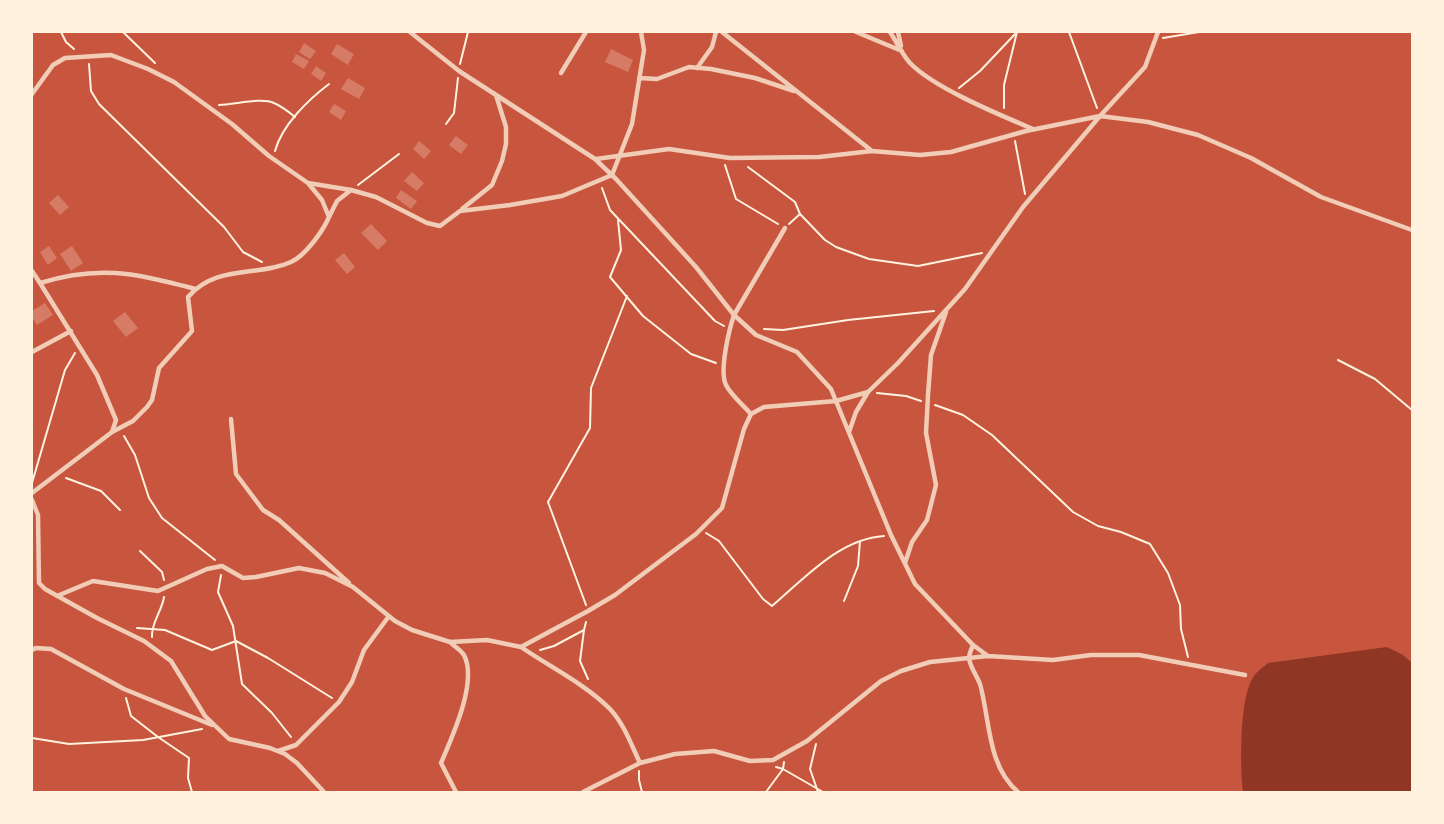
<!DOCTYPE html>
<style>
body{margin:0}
#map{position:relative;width:1444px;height:824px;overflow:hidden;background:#c8553d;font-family:Barlow,sans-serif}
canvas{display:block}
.frame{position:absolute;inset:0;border:33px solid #fff3e0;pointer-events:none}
</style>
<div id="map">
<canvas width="1444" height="824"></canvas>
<div class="frame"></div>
</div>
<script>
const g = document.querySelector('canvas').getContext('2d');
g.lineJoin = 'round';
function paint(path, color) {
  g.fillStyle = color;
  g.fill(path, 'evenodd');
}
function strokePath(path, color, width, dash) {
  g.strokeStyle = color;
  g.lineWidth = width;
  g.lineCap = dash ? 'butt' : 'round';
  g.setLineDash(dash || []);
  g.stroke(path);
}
paint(new Path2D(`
 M1387,647L1403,655L1412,663V792H1243C1240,767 1239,696 1254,676C1257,671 1264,667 1268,663Z`), '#8f3625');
paint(new Path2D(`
 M304,43L316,51L310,59L299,52Z
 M337,44L354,54L348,65L331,54Z
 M611,49L633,60L628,72L605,62Z
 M296,54L309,61L304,69L292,62Z
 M316,66L326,73L321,81L311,74Z
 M348,78L365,88L359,99L341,89Z
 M334,104L346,111L341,120L329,112Z
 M456,136L468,145L461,154L449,145Z
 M419,141L431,151L424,159L413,149Z
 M412,172L424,183L417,191L404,181Z
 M401,190L417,201L411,209L396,198Z
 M58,195L69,207L60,215L49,203Z
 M371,224L387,241L378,250L361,233Z
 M49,246L57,258L48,265L40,252Z
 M72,246L83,263L71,271L60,254Z
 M344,253L355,267L347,274L335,260Z
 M45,303L53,315L37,325L32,317V311Z
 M125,312L138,328L126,337L113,321Z`), '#d67c66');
strokePath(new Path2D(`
 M61,32L66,42L74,49
 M123,32L155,63
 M1069,32L1097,108
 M1163,38L1199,32
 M89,64L91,91L99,104L224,227L243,252L262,262
 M460,64L468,32
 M959,88L980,71L1017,32
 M219,105C234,105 261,97 274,103C281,106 289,112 295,117
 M1004,108V85L1017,32
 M446,124L454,113L458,78
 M1015,141L1025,194
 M275,151C282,125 308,100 329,84
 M725,165L736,199L778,224
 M748,167L795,202L800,214L825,240L836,247L869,259L918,266L982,253
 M358,185L399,154
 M602,188L610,210L715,321L724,326
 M618,220L621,250L610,277L643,316L691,354L716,363
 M789,224L800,214
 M764,329L783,330L848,320L934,311
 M1338,360L1375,379L1412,410
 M877,393L906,396L921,401
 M935,405L963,415L992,435L1073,512L1098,526L1121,532L1150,544L1168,573L1180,605L1181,629L1188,657
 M124,436L135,455L149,498L162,518L215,560
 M66,478L101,491L120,510
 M32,483L65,370L75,353
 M706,533L719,541L763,599L772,606C805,578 839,539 884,536
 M140,551L162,572L164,580
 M221,575L218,592L233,626L242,684L272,713L291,737
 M844,601L858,566L860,541
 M586,605L548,502L590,428L591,388L627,296
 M137,628L165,630L212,650L236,641L268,658L332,698
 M584,630L580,661L588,679
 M152,637C151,623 162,611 164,597
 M540,650L554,646L584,630L586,622
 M126,698L131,716L158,737L189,758L188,778L192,792
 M32,738L69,744L143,740L202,729
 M816,744L810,769L818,792
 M776,767L783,769L823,792
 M639,771V780L642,792
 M766,792L783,769L784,762`), '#fff3e0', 2);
strokePath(new Path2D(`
 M410,32L459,71L595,159L616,179L696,267L734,315L756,335L797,352L831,389L891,535L915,584L973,645L988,656L1053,660L1091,655H1139L1245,675
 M722,32L872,151
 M856,32L902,51
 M890,32C896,41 902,54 910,63C934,88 1000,115 1033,129
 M898,32L901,46
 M697,68L712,47L716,32
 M561,73L586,32
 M639,78L657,79L689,67L711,69L755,78L794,91
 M32,94L53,65L65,58L111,55L148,69L174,82L232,124L269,156L308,183L351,190L376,197L427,223L440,226L460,211L510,205L562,196L612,175L632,124L644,50L641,32
 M596,159L669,149L730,158L819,157L872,151L920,155L951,152L1026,131L1100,116L1148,122L1198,135L1251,158L1321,197L1412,230
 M462,209L492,185L502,161L506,144V127L496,95
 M329,217L337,201L351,190
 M32,271L40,283C101,264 136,274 196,289
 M32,352L71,331
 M751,414C743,405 731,395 726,385C719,371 729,330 734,315L785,228
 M231,419L236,474L263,510L279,520L349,583
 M112,432L133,421L147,407L152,400L159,368L192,331L188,297C216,264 258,277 291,262C305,256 323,231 329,217L322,200L308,183
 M849,432L856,412L868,392
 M32,493L112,432L116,420L97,375L40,283
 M32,500L38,515L39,583L45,589L97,618L144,641L171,661L205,716L229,739L270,748L285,754L297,763L324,792
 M905,563L912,542L927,520L936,485L926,433L928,395L931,355L946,312
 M57,596L93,581L158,591L207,569L222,566L243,578L256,577L299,568L325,573L353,587L395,621L412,630L450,642L487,640L521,647L588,611L615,595L696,534L722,508L744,429L751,414L764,407L836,401L868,392L898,363L965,289L1023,207L1100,116L1145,67L1158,32
 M450,642C454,646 461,650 464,655C478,682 452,737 441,763L456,792
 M973,645C972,648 969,654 969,658C970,667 977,676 980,684C990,719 987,766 1018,792
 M521,647C550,667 585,684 610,709C624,724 631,744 640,763L583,792
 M32,650L36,648L51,649L124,689L212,725
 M278,751L296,745L339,702L352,682L364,650L389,616
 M640,763L675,754L714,751L750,761L773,760L807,741L881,681L901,671L930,662L988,656`), '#f1ccb7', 4.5);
</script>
